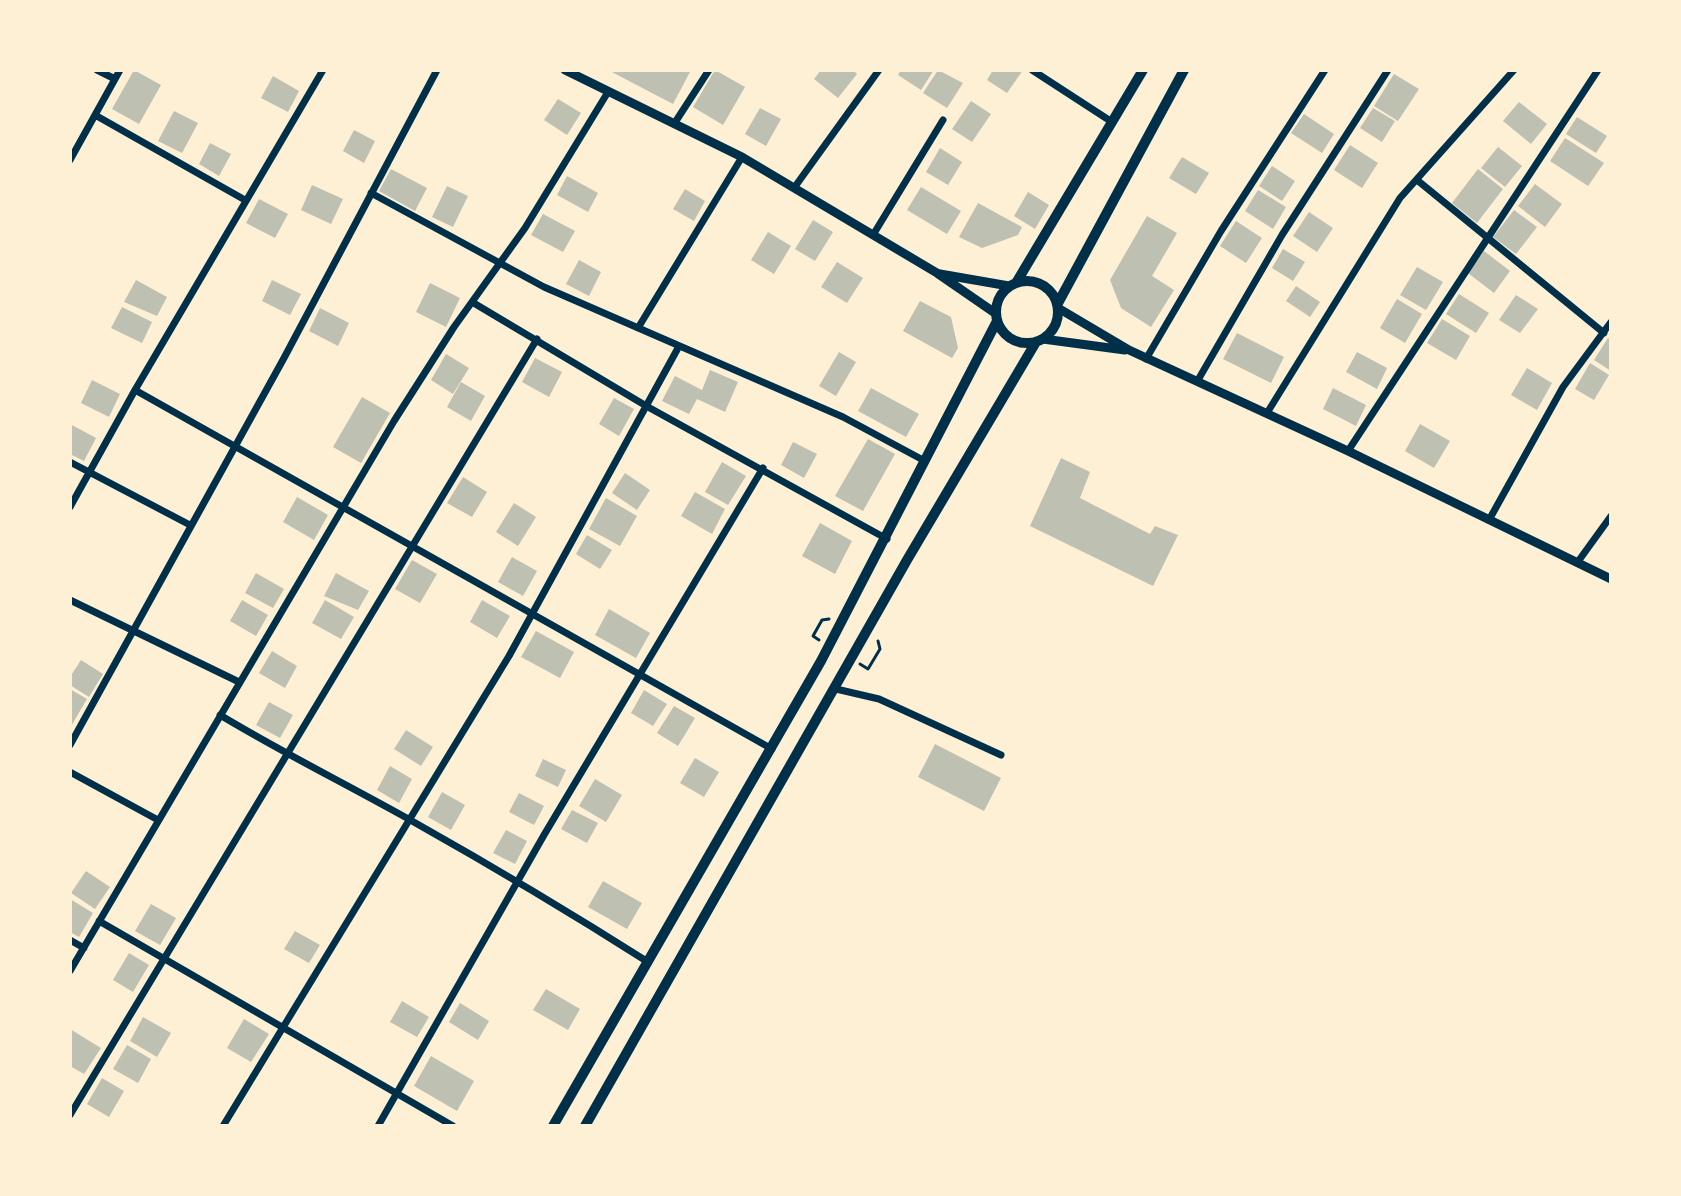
<!DOCTYPE html>
<style>
body{margin:0}
#map{position:relative;width:1681px;height:1196px;overflow:hidden;background:#fdf0d5;font-family:Poppins,sans-serif}
canvas{display:block}
.frame{position:absolute;inset:0;border:72px solid #fdf0d5;pointer-events:none}
</style>
<div id="map">
<canvas width="1681" height="1196"></canvas>
<div class="frame"></div>
</div>
<script>
const g = document.querySelector('canvas').getContext('2d');
g.lineJoin = 'round';
function paint(path, color) {
  g.fillStyle = color;
  g.fill(path, 'evenodd');
}
function strokePath(path, color, width, dash) {
  g.strokeStyle = color;
  g.lineWidth = width;
  g.lineCap = dash ? 'butt' : 'round';
  g.setLineDash(dash || []);
  g.stroke(path);
}
paint(new Path2D(`
 M134,70L161,85L139,124L112,109Z
 M608,70H691L673,104Z
 M715,70L745,87L723,125L693,107Z
 M821,70H853L857,74L838,98L814,79Z
 M901,70H934L921,90L898,75Z
 M938,70L963,83L947,108L923,93Z
 M993,70H1023L1007,93L987,80Z
 M1394,74L1419,89L1398,121L1374,106Z
 M273,76L299,91L288,112L261,98Z
 M558,99L581,113L567,135L544,120Z
 M971,101L991,114L972,142L952,129Z
 M1519,102L1547,124L1531,144L1503,121Z
 M760,108L781,119L766,146L745,134Z
 M1373,108L1395,121L1382,142L1360,128Z
 M174,111L198,123L182,153L158,141Z
 M1304,114L1334,134L1322,153L1291,133Z
 M1577,117L1607,136L1596,153L1566,134Z
 M354,130L375,141L364,163L343,151Z
 M1565,138L1604,163L1588,186L1550,161Z
 M210,143L231,154L219,176L199,164Z
 M1350,145L1378,163L1362,188L1334,170Z
 M1498,147L1522,166L1505,187L1481,168Z
 M940,148L962,162L948,185L926,172Z
 M1182,157L1209,173L1196,194L1169,178Z
 M1272,166L1295,181L1282,201L1259,186Z
 M391,169L427,188L415,211L379,191Z
 M1478,169L1503,189L1477,223L1452,203Z
 M567,176L598,193L588,212L557,195Z
 M1535,184L1562,204L1545,227L1518,206Z
 M312,185L343,199L331,224L301,210Z
 M447,186L468,196L453,227L432,217Z
 M921,187L961,211L947,234L907,210Z
 M685,189L705,201L694,221L673,209Z
 M1258,190L1286,207L1273,229L1245,211Z
 M1028,192L1049,205L1035,229L1014,216Z
 M259,199L288,214L275,238L246,223Z
 M978,203L1022,227L1018,235L982,248L959,237Z
 M1514,210L1537,227L1516,254L1493,237Z
 M1309,212L1333,228L1317,252L1293,236Z
 M543,214L575,231L563,252L531,235Z
 M1147,216L1177,233L1152,276L1174,290L1151,327L1121,308L1110,280Z
 M813,220L833,232L815,261L795,249Z
 M1236,221L1262,238L1246,263L1220,246Z
 M768,232L791,246L774,274L751,260Z
 M1283,249L1305,262L1293,281L1272,268Z
 M1484,251L1510,271L1494,293L1468,273Z
 M579,260L601,272L589,296L566,284Z
 M837,262L863,278L847,303L821,287Z
 M1417,267L1443,282L1426,310L1400,295Z
 M136,280L167,297L157,316L124,302Z
 M272,280L301,294L290,315L262,301Z
 M430,283L460,298L446,327L416,312Z
 M1296,286L1320,302L1310,317L1286,301Z
 M1459,294L1489,313L1476,333L1446,314Z
 M1516,295L1538,309L1520,333L1499,320Z
 M1397,299L1422,314L1405,343L1380,328Z
 M920,301L951,317L958,348L952,358L903,331Z
 M122,307L152,322L142,343L111,328Z
 M320,308L349,323L338,346L309,331Z
 M1442,319L1470,336L1456,360L1427,343Z
 M1237,333L1284,357L1271,383L1223,359Z
 M1608,338L1611,340V371L1594,360Z
 M839,352L856,362L836,396L819,386Z
 M1357,352L1387,368L1377,389L1346,372Z
 M446,354L469,368L453,394L431,380Z
 M535,358L562,372L549,397L522,382Z
 M1590,363L1609,375L1594,400L1575,389Z
 M1527,368L1552,383L1537,410L1511,395Z
 M710,370L738,382L725,412L697,399L689,414L662,401L675,376L702,390Z
 M92,380L120,394L109,417L81,403Z
 M461,382L485,396L471,421L447,407Z
 M871,388L919,414L906,437L858,411Z
 M1333,388L1366,405L1356,426L1323,409Z
 M362,397L390,413L361,463L333,447Z
 M614,398L634,409L619,436L599,424Z
 M70,424L96,438L84,461L70,454Z
 M1420,424L1450,441L1434,468L1405,451Z
 M868,439L895,454L863,511L835,496Z
 M793,442L817,454L804,478L781,465Z
 M1061,458L1090,472L1080,498L1150,534L1155,526L1178,535L1153,586L1030,526Z
 M722,462L746,476L728,505L705,492Z
 M625,473L650,490L637,510L612,493Z
 M463,477L487,492L472,517L447,503Z
 M695,492L725,509L712,534L681,516Z
 M297,497L328,515L314,540L283,522Z
 M606,498L637,516L620,546L589,529Z
 M514,503L536,517L518,546L496,532Z
 M820,523L852,541L835,574L802,556Z
 M587,535L612,550L600,569L576,554Z
 M512,557L537,571L523,596L498,582Z
 M412,560L437,574L420,603L395,589Z
 M256,573L284,589L273,608L245,593Z
 M336,573L369,591L358,610L324,596Z
 M242,600L268,615L256,636L230,621Z
 M325,600L354,617L341,639L312,623Z
 M482,600L510,616L497,638L470,622Z
 M609,609L650,633L636,658L595,635Z
 M536,631L574,652L560,678L521,657Z
 M272,651L297,666L285,688L259,673Z
 M81,660L103,674L89,697L70,685V677Z
 M70,689L87,699L70,728Z
 M644,690L667,704L653,726L631,713Z
 M269,702L293,715L280,738L256,725Z
 M674,706L695,718L678,746L657,733Z
 M406,730L433,747L421,766L394,749Z
 M935,744L1001,778L984,811L918,777Z
 M695,758L719,772L704,797L680,783Z
 M543,759L566,770L558,787L535,776Z
 M390,766L412,779L399,803L377,790Z
 M595,779L622,795L606,822L579,806Z
 M442,792L465,805L451,830L428,817Z
 M519,793L544,806L534,825L509,812Z
 M572,810L598,823L587,843L561,829Z
 M506,830L527,841L515,864L493,853Z
 M86,871L110,887L95,909L71,893Z
 M603,881L642,903L627,929L588,907Z
 M70,899L93,913L79,937L70,932Z
 M151,904L176,918L160,945L135,931Z
 M295,931L320,945L309,963L284,949Z
 M129,953L149,965L133,992L113,980Z
 M546,989L580,1009L568,1030L533,1010Z
 M402,1001L429,1017L417,1037L390,1022Z
 M460,1003L489,1021L478,1040L449,1022Z
 M143,1017L171,1033L157,1057L130,1041Z
 M244,1019L269,1034L251,1062L227,1048Z
 M70,1029L101,1048L84,1074L70,1066Z
 M127,1045L151,1059L138,1083L113,1069Z
 M431,1056L474,1081L457,1111L414,1086Z
 M102,1078L124,1091L109,1117L87,1104Z`), '#bec0b2');
strokePath(new Path2D(`
 M819,640L813,636L822,620L829,619
 M860,664L868,669L880,649L878,641`), '#003049', 3);
strokePath(new Path2D(`
 M97,70L115,79
 M1032,70L1112,122
 M95,115L245,200
 M674,124L709,70
 M70,160L120,70
 M1417,180L1604,333
 M794,188L879,70
 M371,193L544,287L843,417L923,460
 M873,235L943,120
 M472,302L648,407L887,539
 M638,328L742,157
 M1146,359L1221,231L1325,70
 M1198,380L1282,235L1388,70
 M135,390L772,749
 M1267,413L1400,198L1514,70
 M1348,451L1598,70
 M70,462L190,525
 M70,507L135,390L323,70
 M1489,520L1563,387L1611,322
 M1577,563L1611,516
 M70,600L239,682
 M836,689L879,699L1001,755
 M220,715C283,753 348,785 412,821C492,866 571,913 648,962
 M70,745L284,358L437,70
 M70,772L158,820
 M99,921L453,1126
 M70,940L84,948
 M70,971L394,421L454,327L525,228L608,92
 M70,1115L537,339
 M223,1126L509,656L678,348
 M378,1126L544,835L763,468`), '#003049', 7);
strokePath(new Path2D(`
 M565,70L742,157L937,273L995,313
 M940,274L1009,286
 M1058,308L1129,350L1348,451L1611,579
 M1043,339L1125,350`), '#003049', 9);
strokePath(new Path2D(`
 M996 312a31 31 0 1 1 62 0a31 31 0 1 1-62 0Z
 M1016,283L1143,70
 M1057,305L1184,70
 M553,1126L821,661L997,321
 M585,1126L907,560L1036,342`), '#003049', 10);
</script>
